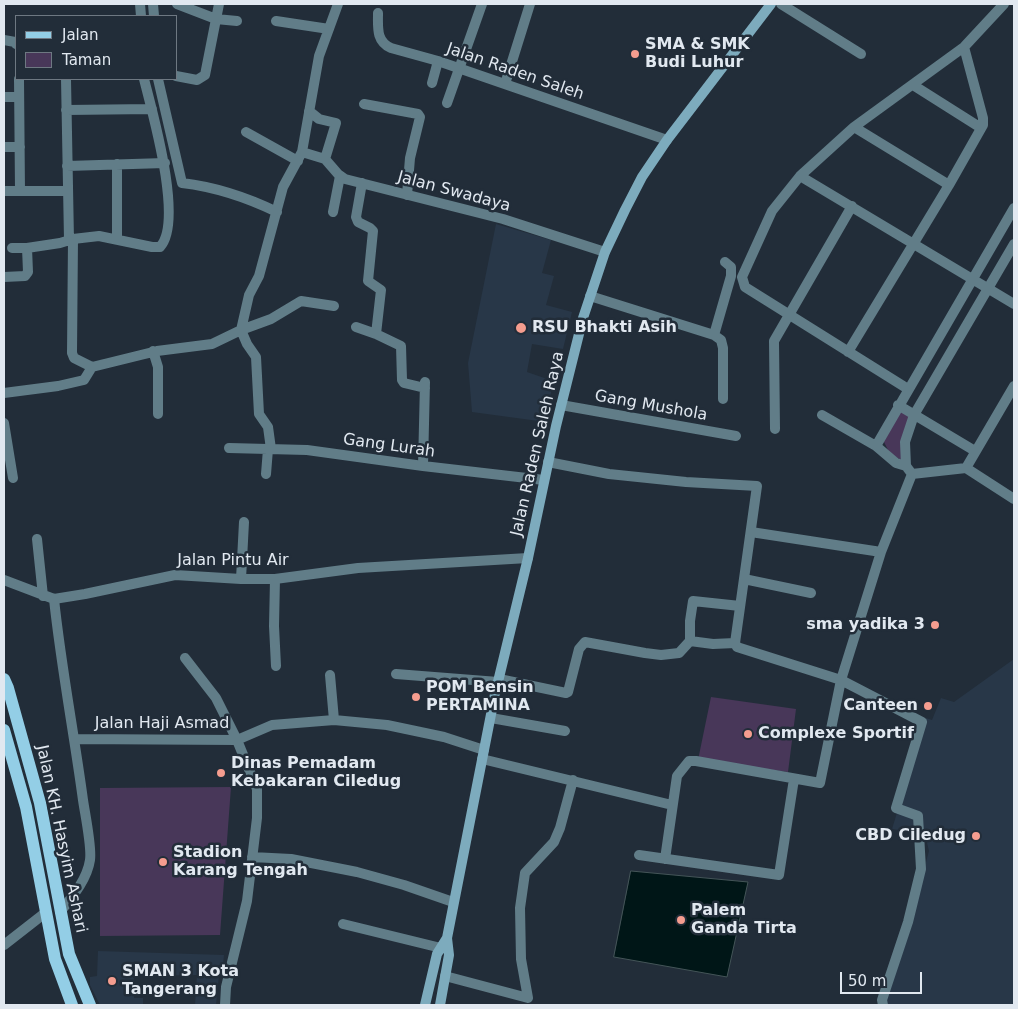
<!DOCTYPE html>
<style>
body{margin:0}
#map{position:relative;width:1018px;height:1009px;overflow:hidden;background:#222d39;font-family:"DejaVu Sans",sans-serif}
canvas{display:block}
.frame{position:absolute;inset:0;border:5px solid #e1e8f0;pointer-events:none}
.legend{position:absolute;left:15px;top:15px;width:162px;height:65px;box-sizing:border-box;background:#222d39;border:1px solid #6e7882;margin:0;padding:6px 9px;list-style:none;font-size:15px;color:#e1e8f0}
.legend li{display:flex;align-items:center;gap:10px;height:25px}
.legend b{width:25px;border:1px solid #6e7882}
.scale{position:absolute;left:840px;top:972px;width:82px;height:22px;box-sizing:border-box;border:2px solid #e1e8f0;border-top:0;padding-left:6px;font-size:15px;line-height:18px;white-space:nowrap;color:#e1e8f0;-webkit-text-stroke:4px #222d39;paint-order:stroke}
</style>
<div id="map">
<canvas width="1018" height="1009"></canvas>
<div class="frame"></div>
<ul class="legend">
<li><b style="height:6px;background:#93cee6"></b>Jalan</li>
<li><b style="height:14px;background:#483759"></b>Taman</li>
</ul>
<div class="scale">50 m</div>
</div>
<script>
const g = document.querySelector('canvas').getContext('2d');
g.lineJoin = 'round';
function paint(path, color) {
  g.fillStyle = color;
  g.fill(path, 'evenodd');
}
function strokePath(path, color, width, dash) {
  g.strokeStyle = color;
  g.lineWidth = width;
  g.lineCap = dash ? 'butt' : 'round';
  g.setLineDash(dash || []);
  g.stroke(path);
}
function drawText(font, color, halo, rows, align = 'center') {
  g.font = font + ' "DejaVu Sans",sans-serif';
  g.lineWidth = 5;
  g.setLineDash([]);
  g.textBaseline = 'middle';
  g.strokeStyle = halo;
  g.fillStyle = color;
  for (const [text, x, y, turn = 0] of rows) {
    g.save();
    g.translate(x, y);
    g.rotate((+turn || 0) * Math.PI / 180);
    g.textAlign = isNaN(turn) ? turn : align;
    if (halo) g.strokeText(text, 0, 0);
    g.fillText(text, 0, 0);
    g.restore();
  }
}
paint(new Path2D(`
 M496,224L551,240L542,273L554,276L546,305L572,312L563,349L532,344L527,372L553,381L546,422L472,412L468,363Z
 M1014,659V1005H888L881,983L905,940L929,851L925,834L892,829L926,718L932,720L941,698L954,702Z
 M98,951L224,955L222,975H219L216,1005H195L197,975L134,976V998H143V1005H100L90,985V977L97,976Z`), '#283748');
paint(new Path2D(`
 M899,407L913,416L905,462L890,454L882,438Z
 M711,697L796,709L788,772L698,760Z
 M231,787L220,935L100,936V788Z`), '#483759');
const water = new Path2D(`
 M631,871L748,882L727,977L614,957Z`);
paint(water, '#001617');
strokePath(water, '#445558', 1);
strokePath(new Path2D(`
 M140,4L141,16
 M153,4L154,16
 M177,4L216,19L237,21
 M781,4L861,54
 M378,13C378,28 376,41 391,48L438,61L667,140
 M276,21L329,29
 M4,40L15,42L16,44
 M176,76L197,80L205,75L219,4
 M19,79L20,191
 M66,79L69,240
 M158,79L182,183C216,187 246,197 277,212
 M432,83L438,61
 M505,84L530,4
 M913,85L981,128
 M4,97H19
 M447,103L482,4
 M364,104L418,114L420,117L410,158L407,195
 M66,110L152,109
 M309,111L319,119L336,123L325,159
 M854,127L949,185
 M246,132L298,161
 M4,147H20
 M302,152L325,159L338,174L345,179L503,219L605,252
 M67,166L165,163
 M800,176L1014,304
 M362,183L356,217L358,222L370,228L373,231L368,281L381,290L376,334L401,346L402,380L404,383L425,388
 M4,191H68
 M333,212L340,176
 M73,239L72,353L74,358L92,367
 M117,239V164
 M12,248H27L60,243L73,239L99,236L152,247H160C184,222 152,111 144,79
 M4,277L25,276L28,272L27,248
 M590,296L714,335L731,276V267L725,262
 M356,327L376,334
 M714,335L721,340L723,348V399
 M153,351L158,367V414
 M848,352L949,185L983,125V118L964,47
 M908,389L745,287L742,277L772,211L800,176L854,127L964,47L1004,4
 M4,393L58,386L84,380L92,367L157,351L212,344L241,330L271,319L301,301L334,306
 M561,405L736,436
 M898,405L975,451
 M822,415L876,446
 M4,423L13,478
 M775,429L774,341L852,206
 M229,448L307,450L423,466L544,480
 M271,449L268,427L259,414L256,357L247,344L241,330L249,295L259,276L283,187L302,152L319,56L338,4
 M548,462L609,474L686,482L757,486L735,643
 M423,466L425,382
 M906,466L905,442L914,415L1014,244
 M966,468L1014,386
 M966,468L1014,499
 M266,474L268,449
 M912,474L966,468
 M751,532L881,552
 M37,539L43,596
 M241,579L244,522
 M275,579L274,626L276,666
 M744,579L811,593
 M4,580L54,599L85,594L175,575L241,579H275L358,568L528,558
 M54,599C61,666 74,733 83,800C85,814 92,847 90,860C87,880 72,897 60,912
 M690,641V621L693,601L740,606
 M735,643L737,647L841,680L922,722L896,808L918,816L921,869L908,922L882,1000L883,1005
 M185,658L216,698L237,740L257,789V818L247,901L226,987L225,1005
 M396,674L498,682
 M330,675L334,720
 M499,679L566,693L568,692L579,649L585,642L645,653L661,655L679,653L690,641L713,644L735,643
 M491,718L565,731
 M74,739L237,740L272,725L334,720L387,725L444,737L484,750
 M482,759L672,805
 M639,855L779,875L794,779
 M252,857L291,859L357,872L404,885L453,902
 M665,859L677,776L689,761H696L820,783L841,680L881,552L912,474L906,466L896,463L876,446L1014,208
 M343,924L441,948
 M4,945L45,913
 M445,976L528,998L521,959L520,908L525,873L554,842L560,828L573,780`), '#617d88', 10);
strokePath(new Path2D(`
 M425,1005L437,954L447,938
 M440,1005L449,955L447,938L495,694L528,558L556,426L583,318L605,252L625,210L642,177L667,140L771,4`), '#7dabbd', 10);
strokePath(new Path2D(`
 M4,679L8,688L40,803L69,954L90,1005
 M4,730L26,807L55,959L72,1005`), '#93cee6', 12);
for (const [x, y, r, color] of [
 [635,54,5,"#f59d8f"],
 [521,328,6,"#f59d8f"],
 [935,625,5,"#f59d8f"],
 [416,697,5,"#f59d8f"],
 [928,706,5,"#f59d8f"],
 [748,734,5,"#f59d8f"],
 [221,773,5,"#f59d8f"],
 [976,836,5,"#f59d8f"],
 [163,862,5,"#f59d8f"],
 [681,920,5,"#f59d8f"],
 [112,981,5,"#f59d8f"]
]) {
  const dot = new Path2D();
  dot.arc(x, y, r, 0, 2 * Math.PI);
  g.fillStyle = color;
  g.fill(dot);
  strokePath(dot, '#222d39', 2);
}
drawText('bold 16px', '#e1e8f0', '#222d39', [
 ["SMA & SMK",645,45],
 ["Budi Luhur",645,63],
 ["RSU Bhakti Asih",532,328],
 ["sma yadika 3",925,625,"right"],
 ["POM Bensin",426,688],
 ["PERTAMINA",426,706],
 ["Canteen",918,706,"right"],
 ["Complexe Sportif",758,734],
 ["Dinas Pemadam",231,764],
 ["Kebakaran Ciledug",231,782],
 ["CBD Ciledug",966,836,"right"],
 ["Stadion",173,853],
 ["Karang Tengah",173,871],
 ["Palem",691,911],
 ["Ganda Tirta",691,929],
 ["SMAN 3 Kota",122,972],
 ["Tangerang",122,990]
], 'left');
drawText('16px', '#e1e8f0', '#222d39', [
 ["Jalan Raden Saleh",515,72,19],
 ["Jalan Swadaya",454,192,15],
 ["Gang Mushola",651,406,10],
 ["Jalan Raden Saleh Raya",538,444,-77],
 ["Gang Lurah",389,446,8],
 ["Jalan Pintu Air",233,561],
 ["Jalan Haji Asmad",162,724],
 ["Jalan KH. Hasyim Ashari",61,839,78]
]);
</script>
